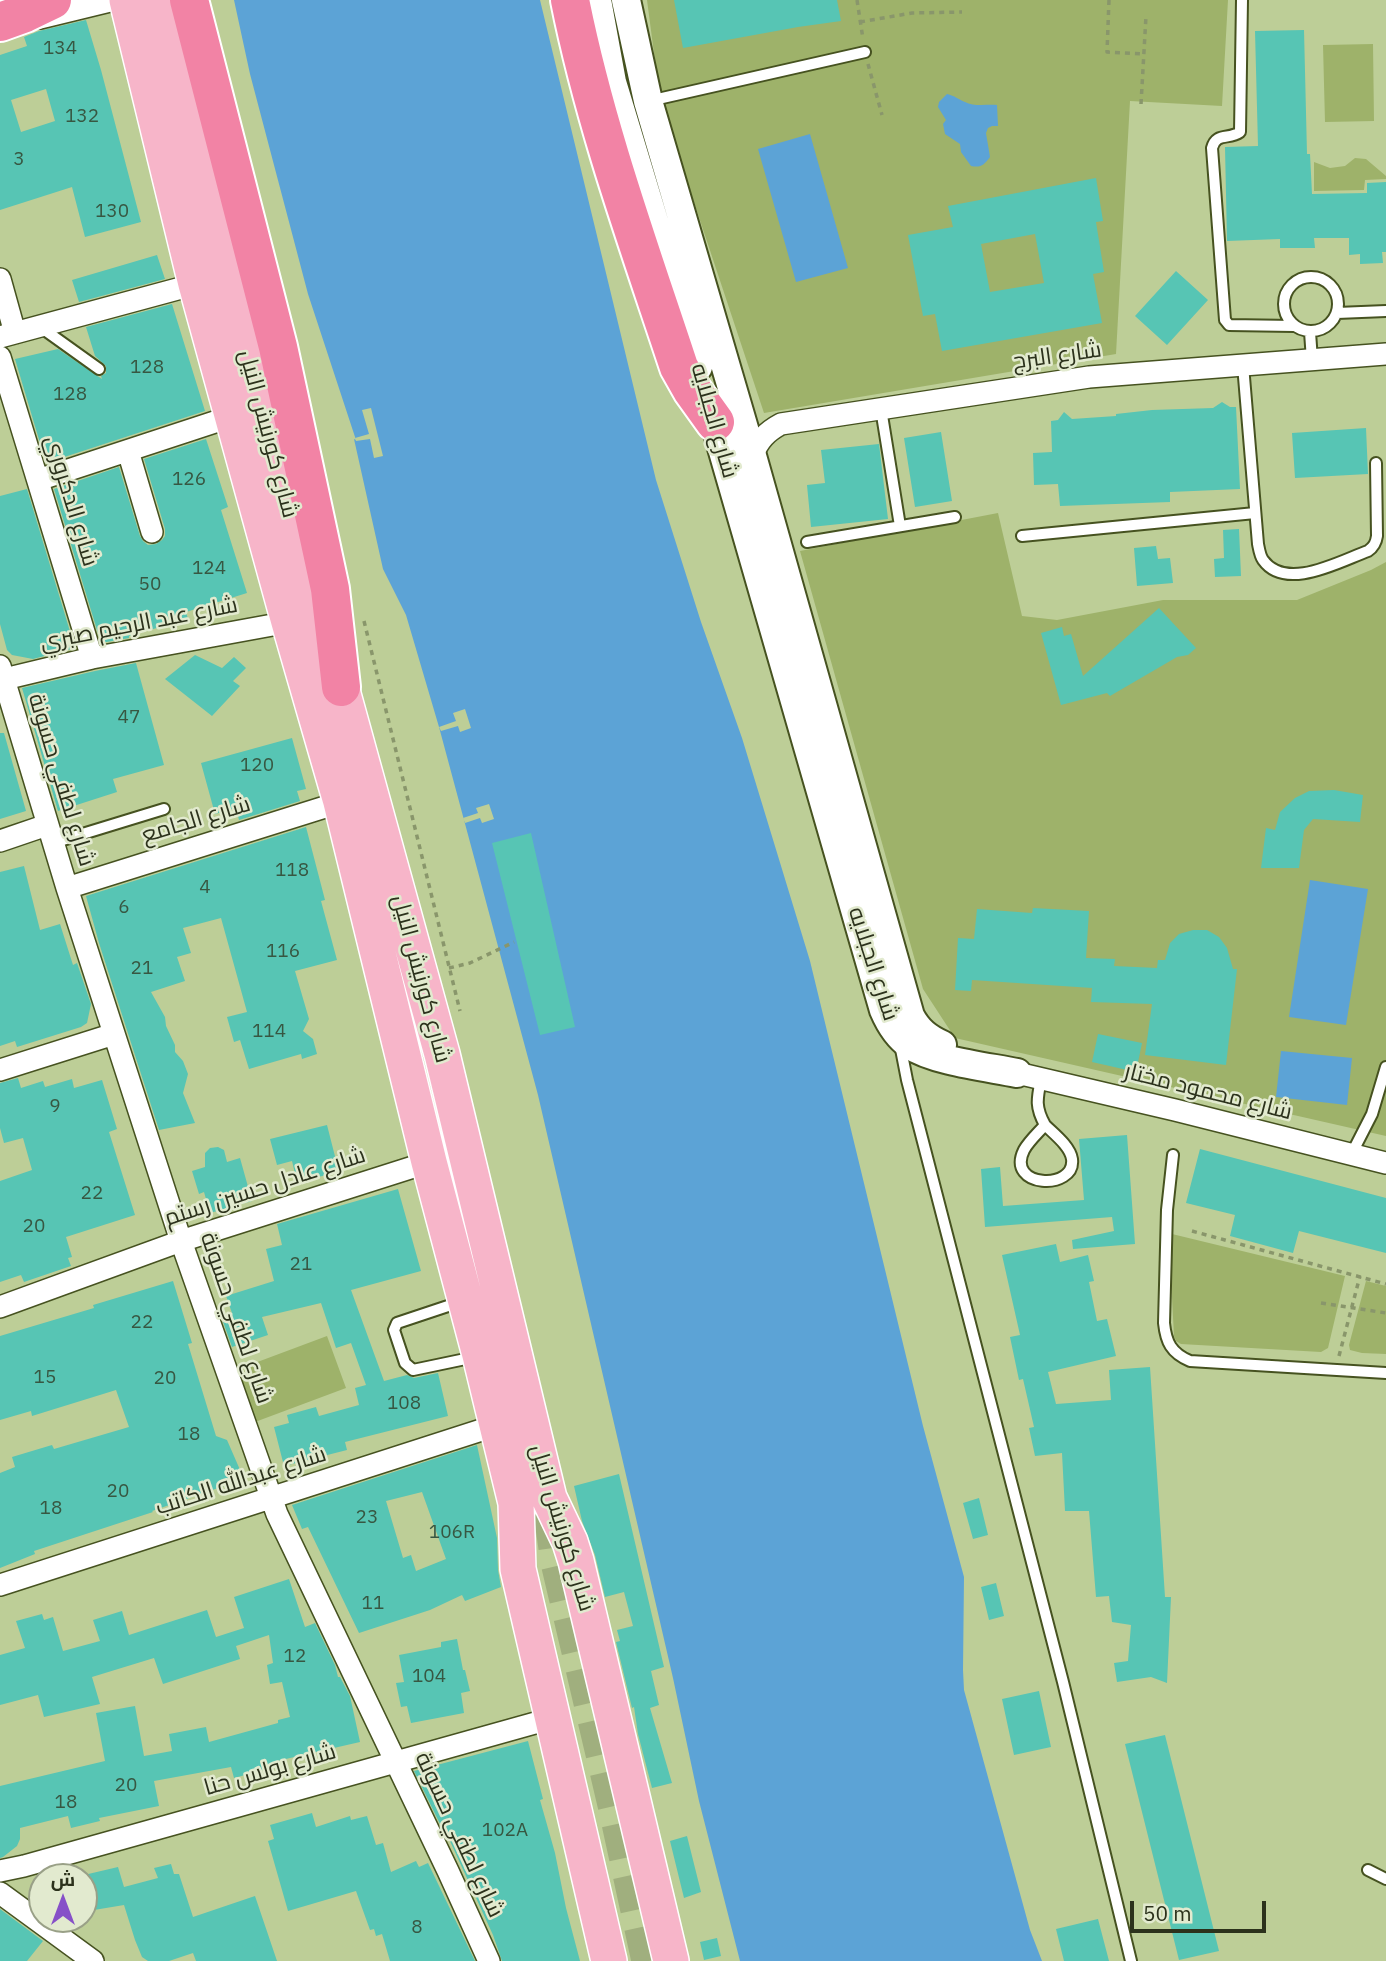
<!DOCTYPE html>
<meta charset="utf-8">
<style>
body{margin:0}
#map{position:relative;width:1386px;height:1961px;overflow:hidden;background:#bdce97;font-family:"IBM Plex Sans",Cairo,sans-serif}
canvas{display:block}
.north{position:absolute;left:28px;top:1863px;width:70px;height:70px;box-sizing:border-box;background:#e2eacf;border:2px solid #99a087;border-radius:50%;rotate:0deg;font-size:19px;font-weight:700;line-height:28px;text-align:center;color:#2c321c}
.north::after{content:'';display:block;margin:auto;width:24px;height:32px;background:#8750c8;clip-path:polygon(50% 0,100% 100%,50% 72%,0 100%)}
.scale{position:absolute;left:1130px;top:1901px;width:136px;height:32px;box-sizing:border-box;border:4px solid #2c321c;border-top:0;padding-left:9px;font-size:21px;line-height:24px;white-space:nowrap;color:#2c321c;-webkit-text-stroke:5px #e2eacf;paint-order:stroke}
</style>
<div id="map">
<canvas width="1386" height="1961"></canvas>
<div class="north">ش</div>
<div class="scale">50 m</div>
</div>
<script>
const g = document.querySelector('canvas').getContext('2d');
g.lineJoin = 'round';
function paint(path, color) {
  g.fillStyle = color;
  g.fill(path, 'evenodd');
}
function strokePath(path, color, width, dash) {
  g.strokeStyle = color;
  g.lineWidth = width;
  g.lineCap = dash ? 'butt' : 'round';
  g.setLineDash(dash || []);
  g.stroke(path);
}
function drawText(font, color, halo, rows, align = 'center') {
  g.font = font + ' "IBM Plex Sans",Cairo,sans-serif';
  g.lineWidth = 5;
  g.setLineDash([]);
  g.textBaseline = 'middle';
  g.strokeStyle = halo;
  g.fillStyle = color;
  for (const [text, x, y, turn = 0] of rows) {
    g.save();
    g.translate(x, y);
    g.rotate((+turn || 0) * Math.PI / 180);
    g.textAlign = isNaN(turn) ? turn : align;
    if (halo) g.strokeText(text, 0, 0);
    g.fillText(text, 0, 0);
    g.restore();
  }
}
paint(new Path2D(`
 M647,0H1228L1222,106L1130,101L1116,354L764,413L667,121L655,61Z
 M1373,44L1374,121L1325,122L1323,45Z
 M1355,158L1366,159L1386,176V179L1365,180L1364,190L1314,191V162L1330,168L1345,166Z
 M998,513L1022,616L1057,620L1163,600H1297L1371,570L1386,562V1136L955,1038L923,989L800,551Z
 M1172,1234L1345,1276L1328,1348L1321,1352L1181,1344L1176,1341L1174,1336L1169,1240Z
 M1366,1281L1386,1286V1354L1362,1353L1350,1350L1349,1345Z
 M327,1336L346,1388L255,1422L236,1370Z`), '#9eb26a');
paint(new Path2D(`
 M234,0H540L656,480L701,622L742,738L810,961L923,1426L964,1577L963,1670L964,1690L1030,1930L1042,1961H740L699,1801L673,1678L538,1095L439,727L406,615L383,569L354,439L356,440L308,294L250,74Z
 M947,94C955,96 958,99 965,102C974,107 988,104 997,105L998,126H992L988,128L986,133L990,157C984,165 981,168 971,166L961,152L960,144L945,134L943,124L946,120L938,107L939,102Z
 M810,134L848,268L796,282L758,149Z
 M1310,880L1368,889L1346,1025L1289,1017Z
 M1281,1051L1352,1058L1347,1105L1276,1097Z`), '#5ca3d6');
paint(new Path2D(`
 M371,408L383,456L374,458L370,439L356,441L355,438L369,434L362,410Z
 M465,709L471,728L460,732L458,726L441,731L439,727L456,721L453,713Z
 M489,804L494,819L482,823L480,818L465,823L463,818L478,813L476,808Z`), '#bdce97');
paint(new Path2D(`
 M674,0H837L841,21L798,27L683,48Z
 M86,20L101,70L141,222L85,237L72,187L0,210V55L27,46L24,37L39,31ZM46,89L55,121L21,132L11,100Z
 M1304,30L1307,154H1310L1312,194L1367,193V183L1386,182V252H1382L1383,263L1360,264V254L1349,255V238H1314L1315,248H1280V239L1227,241L1225,147L1258,146L1255,31Z
 M1096,178L1103,221L1096,222L1104,272L1093,274L1102,323L942,351L935,314L923,316L908,235L953,227L948,206ZM1035,234L1044,283L990,292L981,244Z
 M157,255L165,279L79,302L72,280Z
 M1176,271L1208,300L1167,345L1135,316Z
 M172,304L205,411L46,463L15,359L58,349L102,379L101,376L106,373V366L95,356L86,327Z
 M1222,402L1230,407H1236L1240,489L1170,492V502L1060,506L1058,484L1034,485L1033,453L1052,452L1051,421L1058,420L1064,412L1072,419L1116,416V414L1152,410L1213,408Z
 M1366,428L1368,474L1295,478L1292,433Z
 M941,432L952,501L915,507L904,438Z
 M206,439L228,507L221,510L247,593L186,612L188,619L129,636V638L101,643L54,489L119,467L140,536L143,541L148,545L156,544L162,540L165,536V529L144,459Z
 M879,444L888,519L811,527L807,485L825,483L821,450Z
 M27,489L75,648L33,659L12,655L7,650L0,624V496Z
 M1239,529L1241,576L1215,577L1214,559L1224,558L1223,530Z
 M1156,546L1158,559L1170,558L1173,583L1137,586L1134,548Z
 M1159,608L1196,648L1188,655L1177,657L1110,696L1107,693L1061,705L1041,633L1062,627L1064,636L1071,634L1083,676Z
 M195,655L222,668L234,657L246,668L233,681L240,686L212,716L165,679Z
 M136,663L164,765L113,779L117,792L58,811L22,688L95,671Z
 M0,733H4L26,811L0,819Z
 M292,738L306,789L297,791L300,801L239,820L236,808L215,814L201,763Z
 M1334,790L1363,795L1360,822L1313,819L1304,830L1299,868H1261L1266,828L1275,830L1280,812L1295,798L1309,791Z
 M306,827L325,900L321,901L337,960L295,971L309,1019L303,1031L313,1039L317,1054L302,1059L301,1054L249,1069L240,1040L234,1042L227,1017L247,1012L221,918L183,928L191,953L177,957L185,981L151,992L165,1017L166,1026L175,1045V1052L183,1061L188,1074L183,1093L195,1123L159,1130L99,943L86,896Z
 M531,833L575,1027L540,1035L492,843Z
 M24,866L40,930L60,924L73,965L77,963L91,1004L87,1023L81,1027L17,1047L15,1041L0,1046V872Z
 M1033,908L1089,911L1086,958L1115,959L1114,966L1157,968L1158,960H1165L1170,943L1179,934L1193,930H1207L1219,937L1227,948L1233,969H1237L1226,1065L1145,1055L1152,1004L1091,1002L1092,988L972,980L971,991L955,990L958,938L974,939L977,909L1032,913Z
 M1098,1034L1142,1043L1136,1072L1092,1062Z
 M18,1078L21,1088L43,1081L45,1087L72,1079L74,1088L102,1080L117,1129L109,1132L135,1215L66,1237L72,1257L68,1258L71,1266L24,1282L21,1275L0,1282V1181L32,1170L23,1138L4,1143L0,1128V1083Z
 M327,1125L339,1172L297,1182L292,1161L277,1165L270,1139Z
 M1127,1135L1135,1244L1073,1249L1072,1240L1114,1231L1112,1217L985,1227L981,1169L1000,1167L1003,1206L1084,1200L1079,1139Z
 M218,1147L224,1150L227,1162L240,1158L252,1201L210,1213L204,1192L199,1194L192,1171L205,1167V1153L210,1148Z
 M1200,1149L1386,1198V1253L1299,1231L1293,1253L1230,1236L1235,1215L1186,1203Z
 M398,1189L421,1271L351,1290L384,1381L407,1375L414,1378L438,1373L448,1416L345,1442L347,1450L284,1466L274,1427L289,1423L287,1415L316,1407L319,1416L359,1405L355,1388L366,1385L351,1343L336,1348L321,1303L262,1317L268,1335L232,1347L221,1316L232,1313L226,1296L274,1281L266,1249L282,1245L277,1224Z
 M1056,1244L1060,1262L1088,1255L1094,1281L1089,1282L1097,1321L1107,1319L1116,1356L1048,1372L1056,1404L1111,1400L1109,1370L1150,1367L1165,1597H1171L1167,1683L1151,1677L1117,1682L1114,1663L1128,1661L1131,1625L1112,1622L1109,1596L1096,1597L1089,1511H1065L1062,1453L1035,1456L1029,1428L1034,1427L1023,1379L1019,1380L1010,1337L1020,1335L1002,1255Z
 M173,1281L192,1343L188,1344L216,1436L227,1440L244,1479L152,1511L153,1512L34,1551L35,1554L0,1568V1473L15,1467L12,1457L52,1445L54,1449L129,1427L116,1390L32,1416L31,1411L0,1420V1336L94,1308L93,1305Z
 M477,1445L497,1538L498,1570L501,1587L465,1601L462,1595L430,1610L359,1633L308,1527L302,1529L292,1505ZM422,1492L446,1559L416,1571L411,1555L403,1558L386,1501Z
 M619,1474L664,1667L651,1671L659,1705L650,1708L672,1783L652,1788L638,1734L634,1707L632,1708L616,1642L620,1641L617,1630L633,1626L624,1592L605,1597L595,1555L582,1521L574,1486Z
 M979,1498L988,1535L973,1539L963,1503Z
 M289,1579L305,1627L315,1623L335,1665L338,1677H340L350,1696L360,1742L277,1761L278,1766L234,1778L231,1767L154,1781L159,1806L99,1818L100,1821L71,1828L68,1816L20,1828V1839L17,1846L3,1857L0,1858V1786L105,1761L96,1713L135,1706L144,1756L172,1751L169,1734L206,1727L209,1742L278,1723V1720L290,1717L282,1682L270,1684L267,1665L273,1663L269,1635L236,1646L240,1659L163,1684L154,1658L92,1677L100,1704L44,1717L38,1695L0,1705V1655L25,1648L16,1621L42,1614L44,1620L53,1617L63,1651L100,1641L93,1620L122,1611L129,1635L207,1610L216,1637L244,1628L234,1597Z
 M996,1583L1004,1616L989,1620L981,1587Z
 M457,1639L463,1670H465L470,1691L461,1693L464,1713L411,1723L407,1706L401,1707L396,1683L404,1682L399,1655L441,1647V1642Z
 M1039,1691L1051,1747L1014,1755L1002,1699Z
 M1165,1735L1219,1951L1179,1960L1125,1744Z
 M528,1741L543,1799L540,1800L555,1853L566,1908L580,1961H502L493,1935L444,1828H442L414,1771Z
 M312,1813L316,1827L350,1816L351,1820L367,1816L376,1845L383,1843L391,1872L416,1861L419,1867L428,1863L475,1961H390L382,1934L376,1936L374,1929L370,1930L356,1891L288,1911L268,1841L274,1839L270,1825Z
 M687,1836L701,1892L684,1898L670,1841Z
 M171,1864L174,1874H179L193,1917L255,1896L277,1961H196L193,1953L169,1961H148L142,1957L135,1940L124,1905L94,1910L92,1899H89L86,1889L84,1890V1875L118,1867L124,1887L158,1878L154,1868Z
 M0,1909L43,1941L27,1961H0Z
 M1098,1919L1109,1961H1064L1056,1929Z
 M717,1938L721,1956L704,1960L700,1942Z`), '#57c5b4');
strokePath(new Path2D(`
 M551,1513L558,1562L616,1809L649,1961`), '#a0af7e', 35, [35, 18]);
const service = new Path2D(`
 M1242,0L1240,132C1229,140 1216,132 1212,148L1225,320L1229,325L1294,326
 M649,101L865,52
 M1284 304a27 27 0 1 1 54 0a27 27 0 1 1-54 0Z
 M1337,313L1386,311
 M39,326L99,369
 M1310,332L1312,360
 M1243,365L1258,544C1259,549 1260,556 1263,560C1286,592 1340,561 1368,551C1374,547 1376,543 1377,536L1376,463
 M881,409L900,526
 M1022,536L1255,513
 M807,542L955,517
 M53,843L164,809
 M900,1044L907,1080L1063,1682L1131,1961
 M1041,1079C1037,1099 1035,1107 1045,1125C1038,1133 1029,1141 1024,1150C1005,1188 1076,1191 1072,1159C1070,1146 1054,1134 1045,1125
 M1173,1155L1167,1210L1164,1323C1166,1342 1171,1353 1190,1361L1386,1373
 M1351,1155L1372,1114L1386,1067
 M460,1302L397,1323L394,1330L405,1363L413,1370L475,1357
 M1368,1870L1386,1879`);
const minor = new Path2D(`
 M40,18L114,0
 M0,279L15,333
 M0,337L196,284
 M0,357L92,658
 M128,451L152,532
 M752,456C759,440 766,432 781,424L1089,377L1386,354
 M38,480L233,416
 M0,666L67,888L181,1241L277,1514L448,1871L489,1961
 M0,680L92,658L289,622
 M0,841L47,825
 M67,888L341,802
 M0,1070L114,1034
 M1017,1073L1175,1110L1386,1163
 M0,1307L181,1241L429,1162
 M0,1585L497,1425
 M0,1871L24,1866L553,1718
 M0,1893L93,1961`);
const tertiary = new Path2D(`
 M597,0L612,82L698,367
 M626,0L648,101L752,456L910,1016C918,1031 927,1038 942,1045
 M710,406L884,1010C890,1024 897,1036 910,1045C934,1061 988,1067 1017,1073`);
const primary = new Path2D(`
 M127,0L196,284L289,622L341,802L429,1162L480,1355L516,1503L518,1569L609,1961
 M160,0L228,281L317,617L341,687L442,1054L549,1498L570,1542L576,1561L671,1961`);
const motorway = new Path2D(`
 M189,0L278,347L330,589L341,687
 M570,0C595,125 639,246 679,367L692,390L715,422
 M0,22L25,13L52,0`);
strokePath(service, '#465220', 14);
strokePath(minor, '#465220', 24);
strokePath(tertiary, '#465220', 32);
strokePath(primary, '#fff', 38);
strokePath(motorway, '#fff', 42);
strokePath(new Path2D(`
 M857,0L863,39
 M1109,0L1107,52L1144,54
 M860,22L912,13L962,12
 M868,64L882,115
 M1141,104L1146,16
 M364,621L460,1011
 M449,968L470,963L514,942
 M1192,1231L1386,1284
 M1321,1303L1386,1313
 M1339,1356L1360,1276`), '#89966b', 3.5, [5, 5]);
strokePath(service, '#fff', 10);
strokePath(minor, '#fff', 21);
strokePath(tertiary, '#fff', 28);
strokePath(primary, '#f7b5c9', 35);
strokePath(motorway, '#f283a5', 38);
drawText('19px', '#375742', null, [
 ["134",60,49],
 ["132",82,117],
 ["3",19,160],
 ["130",112,212],
 ["128",147,368],
 ["128",70,395],
 ["126",189,480],
 ["124",209,569],
 ["50",150,585],
 ["47",129,718],
 ["120",257,766],
 ["118",292,871],
 ["4",205,888],
 ["6",124,908],
 ["116",283,952],
 ["21",142,969],
 ["114",269,1032],
 ["9",55,1107],
 ["22",92,1194],
 ["20",34,1227],
 ["21",301,1265],
 ["22",142,1323],
 ["15",45,1378],
 ["20",165,1379],
 ["108",404,1404],
 ["18",189,1435],
 ["20",118,1492],
 ["18",51,1509],
 ["23",367,1518],
 ["106R",452,1533],
 ["11",373,1604],
 ["12",295,1657],
 ["104",429,1677],
 ["20",126,1786],
 ["18",66,1803],
 ["102A",505,1831],
 ["8",417,1928]
]);
drawText('23px', '#2c321c', '#e2eacf', [
 ["شارع البرج",1057,356,-8],
 ["شارع الجبلايه",714,421,74],
 ["شارع كورنيش النيل",268,434,75],
 ["شارع الدكروري",71,501,73],
 ["شارع عبد الرحيم صبري",139,624,-11],
 ["شارع لطفي حسونة",61,780,73],
 ["شارع الجامع",196,820,-17],
 ["شارع الجبلايه",873,964,72],
 ["شارع كورنيش النيل",421,979,75],
 ["شارع محمود مختار",1208,1092,14],
 ["شارع عادل حسين رستم",265,1187,-18],
 ["شارع لطفي حسونة",236,1318,71],
 ["شارع عبدالله الكاتب",241,1481,-18],
 ["شارع كورنيش النيل",562,1528,73],
 ["شارع بولس حنا",270,1770,-16],
 ["شارع لطفي حسونة",459,1835,65]
]);
</script>
